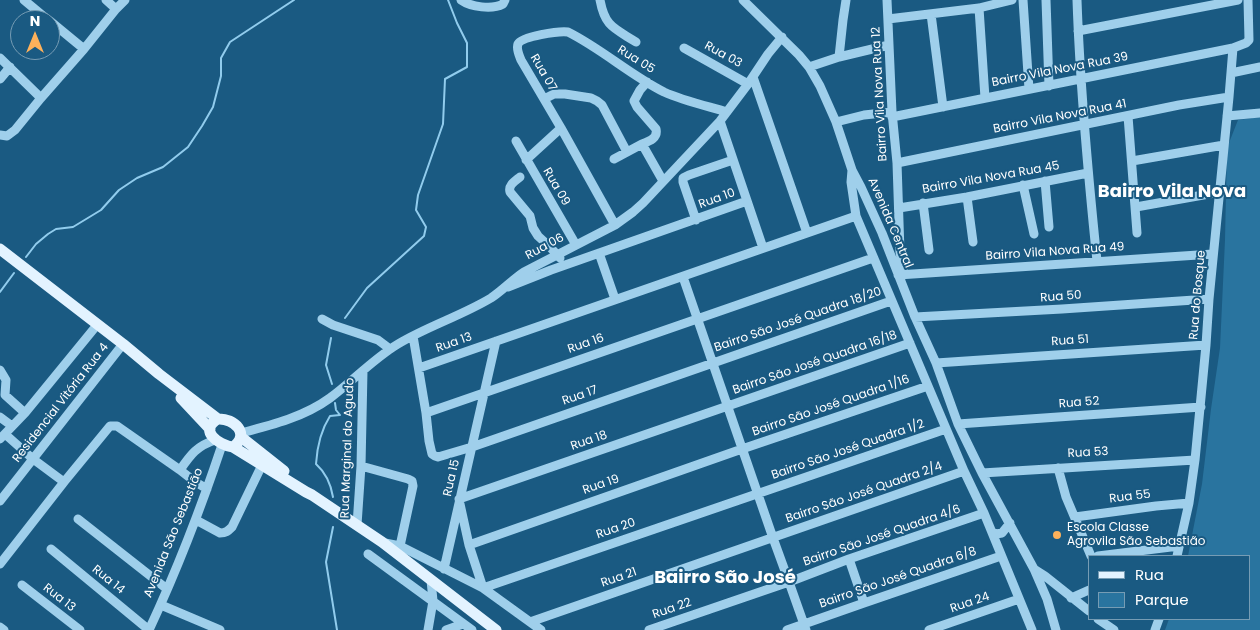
<!DOCTYPE html>
<meta charset="utf-8">
<style>
body{margin:0}
#map{position:relative;width:1260px;height:630px;overflow:hidden;background:#1a5a82;font-family:Poppins,sans-serif}
canvas{display:block}
.legend{position:absolute;left:1088px;top:555px;width:162px;height:65px;box-sizing:border-box;background:#1a5a82;border:1px solid #769cb4;margin:0;padding:6px 9px;list-style:none;font-size:15px;color:#fff}
.legend li{display:flex;align-items:center;gap:10px;height:25px}
.legend b{width:25px;border:1px solid #769cb4}
.north{position:absolute;left:10px;top:10px;width:50px;height:50px;box-sizing:border-box;background:#1a5a82;border:1px solid #769cb4;border-radius:50%;rotate:0deg;font-size:14px;font-weight:700;line-height:20px;text-align:center;color:#fff}
.north::after{content:'';display:block;margin:auto;width:18px;height:22px;background:#fdb15b;clip-path:polygon(50% 0,100% 100%,50% 72%,0 100%)}
</style>
<div id="map">
<canvas width="1260" height="630"></canvas>
<ul class="legend">
<li><b style="height:6px;background:#e3f3ff"></b>Rua</li>
<li><b style="height:14px;background:#29749f"></b>Parque</li>
</ul>
<div class="north">N</div>
</div>
<script>
const g = document.querySelector('canvas').getContext('2d');
g.lineJoin = 'round';
function paint(path, color) {
  g.fillStyle = color;
  g.fill(path, 'evenodd');
}
function strokePath(path, color, width, dash) {
  g.strokeStyle = color;
  g.lineWidth = width;
  g.lineCap = dash ? 'butt' : 'round';
  g.setLineDash(dash || []);
  g.stroke(path);
}
function drawText(font, color, halo, rows, align = 'center') {
  g.font = font + ' Poppins,sans-serif';
  g.lineWidth = 4;
  g.setLineDash([]);
  g.textBaseline = 'middle';
  g.strokeStyle = halo;
  g.fillStyle = color;
  for (const [text, x, y, turn = 0] of rows) {
    g.save();
    g.translate(x, y);
    g.rotate((+turn || 0) * Math.PI / 180);
    g.textAlign = isNaN(turn) ? turn : align;
    if (halo) g.strokeText(text, 0, 0);
    g.fillText(text, 0, 0);
    g.restore();
  }
}
paint(new Path2D(`
 M1260,117V630H1165L1169,619H1249V556H1188L1202,484L1211,409L1220,348L1225,240L1227,148L1238,120Z`), '#29749f');
strokePath(new Path2D(`
 M26,257L36,244L48,234L56,229L73,227L101,210L119,190L137,178L163,167L188,147L202,126L213,107L221,76V58L230,42L294,0
 M0,292L14,273
 M345,318L367,288L424,236L426,227L416,210L418,195L443,124L445,79L467,67V43L457,23L448,0
 M331,338L326,365L332,384
 M333,497C331,485 325,472 316,464C317,448 321,430 330,416L340,415L336,410L335,403
 M333,527L326,562L337,630`), '#91cced', 2);
strokePath(new Path2D(`
 M24,0L48,20
 M106,0L116,9
 M461,0C471,7 492,10 503,4L505,0
 M600,0C605,27 614,28 636,42
 M743,0L799,55L809,67L820,86L836,122L852,170L861,187L882,233L915,317L936,363L958,424L982,473L1034,569L1047,599L1056,630
 M887,0L892,112L897,163L900,252L904,275
 M1023,0L1029,89
 M1046,0L1049,86
 M1077,0C1080,87 1088,174 1097,261
 M979,8L985,98
 M931,14L943,107
 M888,19L979,8L1012,0
 M50,21L84,49
 M1078,31L1238,0
 M684,48L748,84
 M839,57L843,20L846,0
 M0,58L41,98
 M809,67L839,57L889,45
 M1231,73L1260,67
 M753,77L807,233
 M0,79L10,67
 M647,82L640,90L634,101L637,107L656,129C658,138 650,141 642,144L663,181
 M544,99L554,94H565L591,98L597,101L602,105L627,152
 M1128,116L1137,233
 M1227,116L1260,113
 M892,117L1233,48L1246,43L1249,40L1248,0
 M720,121L763,248
 M836,122L864,115L892,112
 M0,135L7,136L15,130L41,98L84,49L116,9L125,0
 M516,141L576,245
 M614,159L642,144
 M526,160L561,128
 M1132,161L1224,145
 M897,163L1179,105L1229,97
 M852,170L851,182L856,216L964,471L984,513L1032,630
 M520,177C515,181 508,185 510,192L530,216L533,228L538,236L550,247L560,258
 M1045,181L1049,227
 M1023,185L1034,234
 M967,197L973,242
 M923,203L929,250
 M1136,207L1220,192
 M899,208L967,197L1088,173
 M696,220L683,182V178L689,175L733,160
 M615,225L561,128L521,60C519,55 516,49 518,44C522,36 559,31 568,32C602,49 630,75 664,92C684,101 707,106 727,112
 M599,253L615,299
 M898,275L1213,254
 M683,277L773,538L789,582L806,630
 M508,287L551,270L747,201
 M915,317L1062,309L1209,299
 M322,319L333,325L378,340L390,349
 M413,336L426,413L429,441L432,454L435,456L438,457L472,447L891,301
 M936,363L1206,345
 M419,368L856,216
 M0,370L6,380L5,395L25,413
 M426,413L873,258
 M0,417L12,426
 M958,424L1201,407
 M241,433C272,425 304,417 330,398C353,381 373,359 398,344C428,326 461,316 491,298C503,290 512,280 524,272L615,225L633,212L643,203L720,121L748,84L768,54L782,37
 M5,434L33,459L64,482
 M0,439L25,413L97,325
 M361,466L408,479L412,481L413,486L400,546
 M1058,468L1066,497L1091,556
 M180,470C191,454 197,446 215,440
 M982,473L1195,460
 M459,499L910,343
 M0,501L123,344
 M460,504L469,545L483,588
 M1075,517L1156,506L1189,503
 M78,519L167,589
 M196,520L220,533C226,533 228,531 232,527L262,465
 M357,525L361,466L363,371
 M992,532L996,534L1002,533L1010,523
 M385,543L400,546L483,588L541,630
 M469,545L742,449L928,386
 M51,549L149,630C177,570 201,508 222,445
 M368,554L472,630
 M1098,556L1179,546
 M1177,556L1189,503L1195,460L1206,345L1209,299L1229,97L1233,48
 M849,559L864,603
 M0,564L64,482L110,426H117L180,470L194,481L207,489
 M444,569L496,341
 M1034,569L1045,576L1089,611
 M22,585L80,630
 M483,588L946,429
 M1071,598L1089,590
 M161,605L220,630
 M1098,619L1114,630
 M530,622L964,471
 M0,627L4,630
 M428,630L433,601L431,580
 M446,630L463,624
 M649,630L789,582L849,559L984,513
 M787,630L864,603L1001,556
 M929,630L1019,599
 M1155,630L1159,619`), '#9fcfeb', 9);
strokePath(new Path2D(`
 M0,249L123,344L159,374L218,419
 M181,398L210,429
 M218,419C234,418 251,434 233,447C218,445 198,430 218,419Z
 M241,437L284,471
 M233,447L306,492L312,495L382,542L496,630`), '#e3f3ff', 11);
for (const [x, y, r, color] of [
 [1057,535,5,"#fdb15b"]
]) {
  const dot = new Path2D();
  dot.arc(x, y, r, 0, 2 * Math.PI);
  g.fillStyle = color;
  g.fill(dot);
  strokePath(dot, '#1a5a82', 2);
}
drawText('12px', '#fff', '#1a5a82', [
 ["Rua 03",723,55,29],
 ["Rua 05",636,60,32],
 ["Bairro Vila Nova Rua 39",1060,70,-11],
 ["Rua 07",543,73,60],
 ["Bairro Vila Nova Rua 12",880,94,-93],
 ["Bairro Vila Nova Rua 41",1060,117,-11],
 ["Bairro Vila Nova Rua 45",991,178,-10],
 ["Rua 09",556,187,60],
 ["Rua 10",717,199,-20],
 ["Avenida Central",890,223,67],
 ["Rua 06",545,247,-28],
 ["Bairro Vila Nova Rua 49",1055,252,-4],
 ["Rua do Bosque",1198,295,-85],
 ["Rua 50",1061,297,-4],
 ["Bairro São José Quadra 18/20",798,320,-19],
 ["Rua 51",1070,341,-4],
 ["Rua 13",454,343,-19],
 ["Rua 16",586,344,-19],
 ["Bairro São José Quadra 16/18",815,363,-19],
 ["Rua 17",580,396,-19],
 ["Residencial Vitória Rua 4",61,403,-52],
 ["Rua 52",1079,403,-4],
 ["Bairro São José Quadra 1/16",831,406,-19],
 ["Rua 18",589,441,-19],
 ["Rua Marginal do Agudo",348,448,-88],
 ["Bairro São José Quadra 1/2",848,450,-19],
 ["Rua 53",1088,453,-3],
 ["Rua 15",452,478,-77],
 ["Rua 19",601,485,-19],
 ["Bairro São José Quadra 2/4",864,493,-19],
 ["Rua 55",1130,497,-7],
 ["Rua 20",616,529,-19],
 ["Avenida São Sebastião",174,533,-68],
 ["Bairro São José Quadra 4/6",882,536,-19],
 ["Rua 21",619,578,-19],
 ["Bairro São José Quadra 6/8",898,578,-19],
 ["Rua 14",108,580,39],
 ["Rua 13",59,598,38],
 ["Rua 24",970,603,-19],
 ["Rua 22",672,609,-19]
]);
drawText('12px', '#fff', '#1a5a82', [
 ["Escola Classe",1067,528],
 ["Agrovila São Sebastião",1067,542]
], 'left');
drawText('bold 18px', '#fff', '#1a5a82', [
 ["Bairro Vila Nova",1172,192],
 ["Bairro São José",725,578]
]);
</script>
